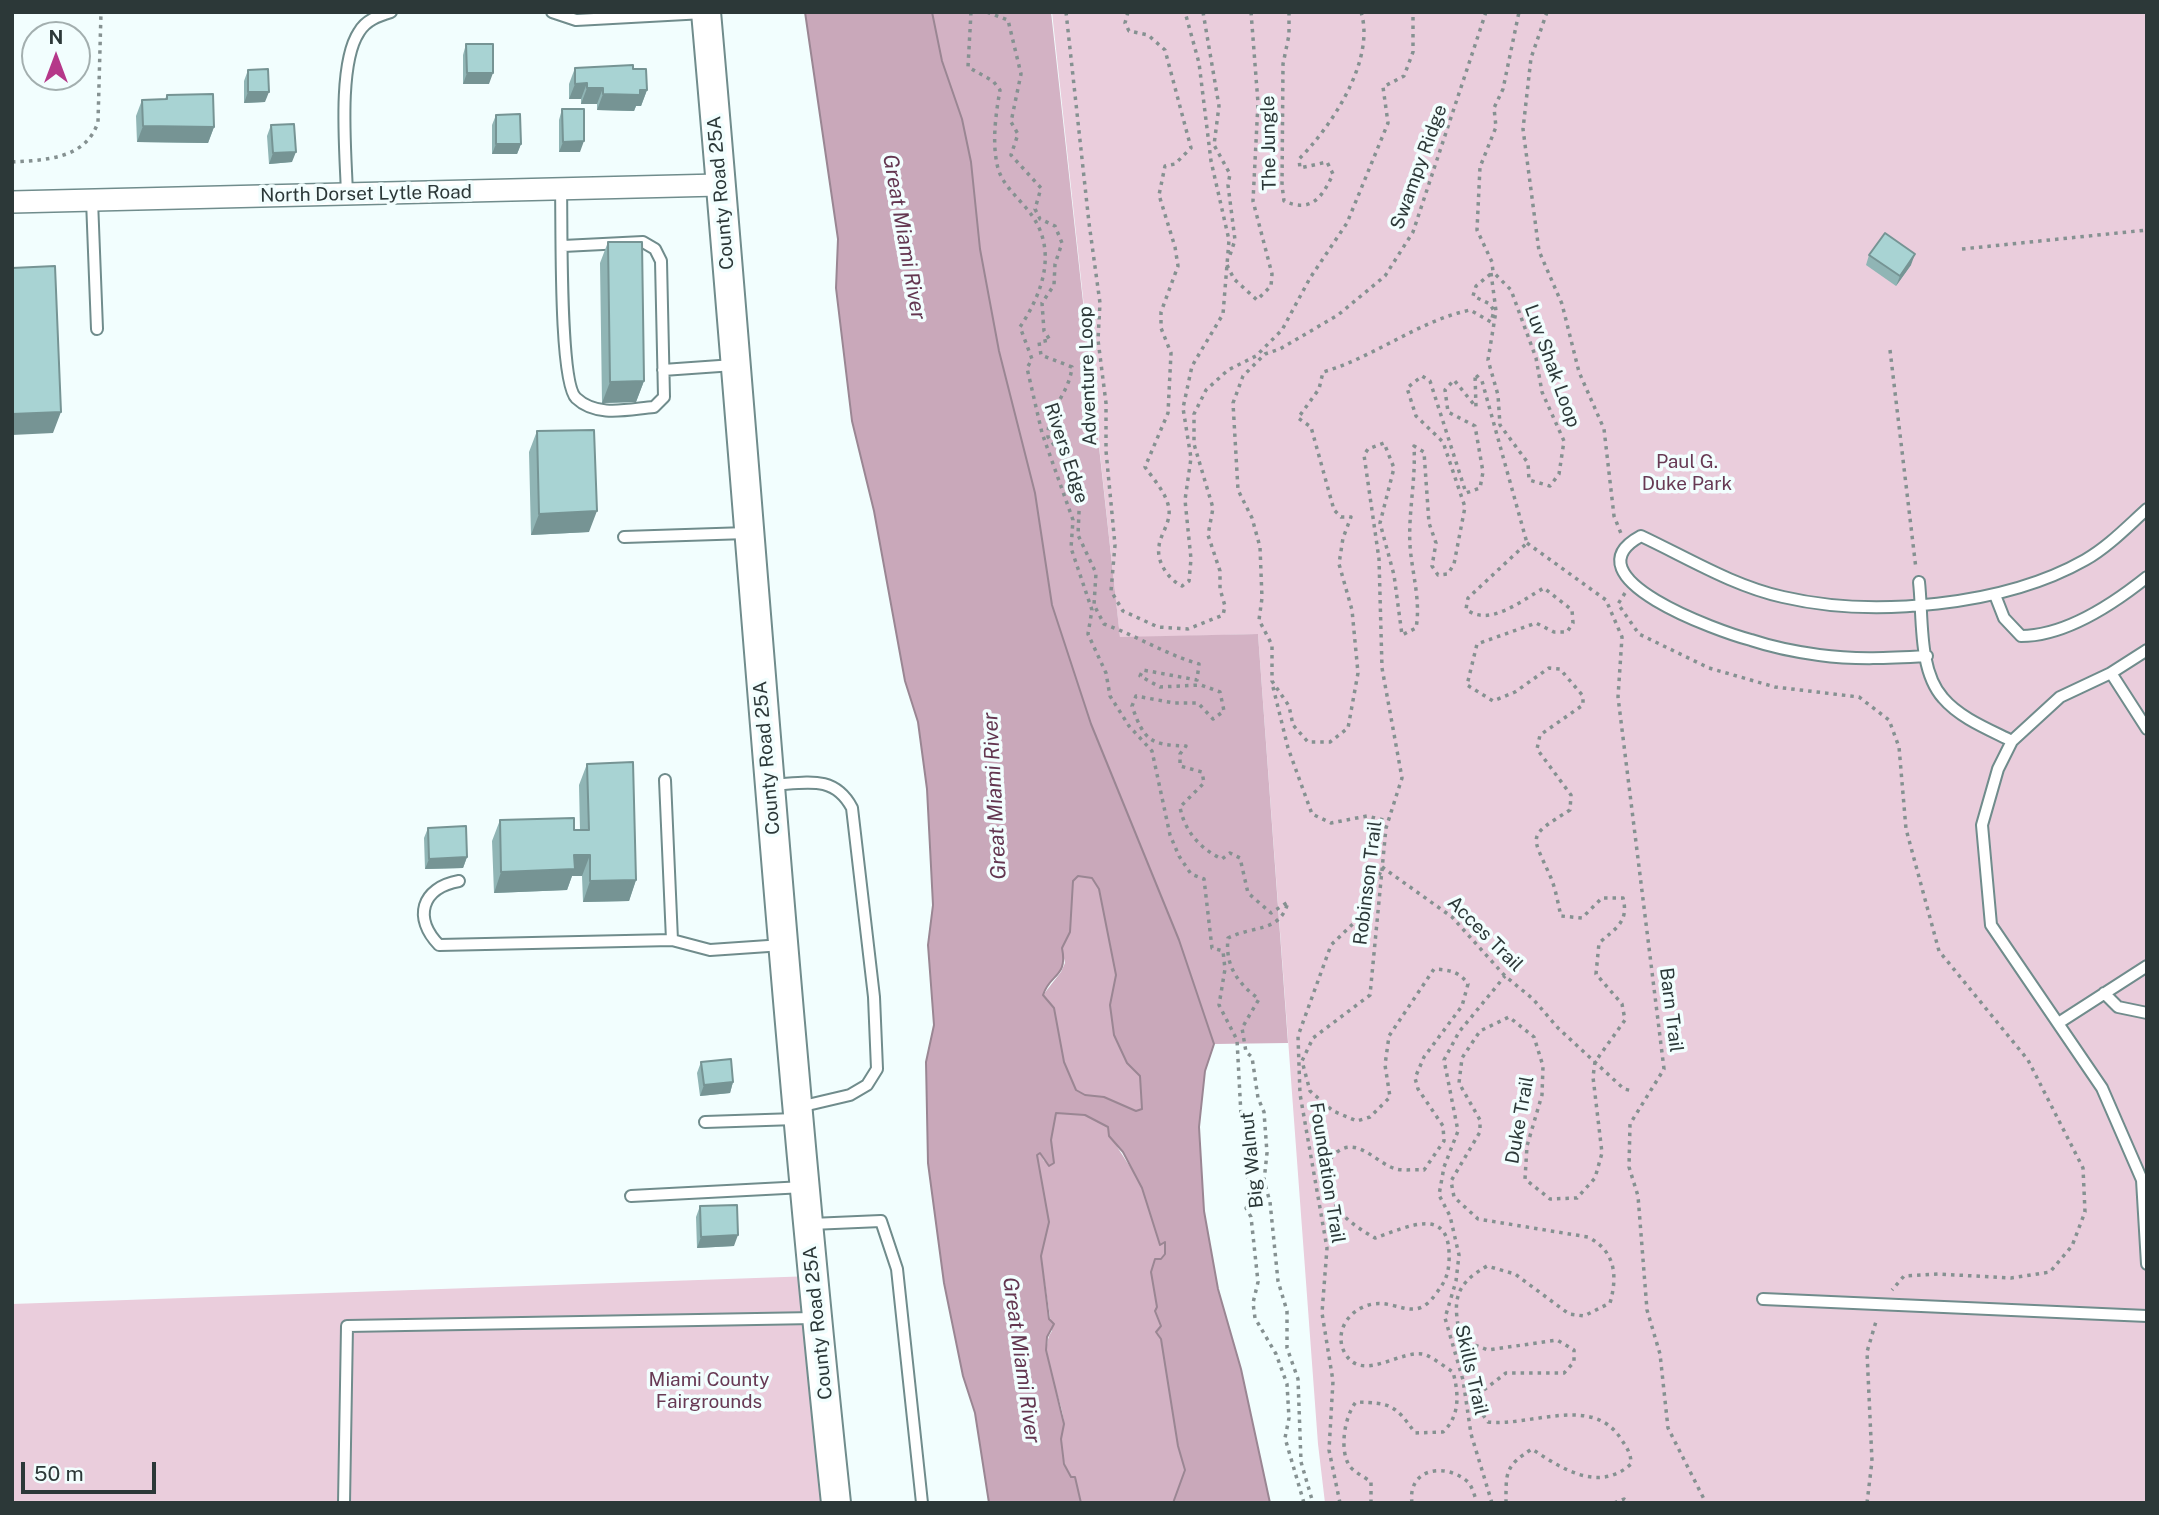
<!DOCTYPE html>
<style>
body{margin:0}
#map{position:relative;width:2159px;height:1515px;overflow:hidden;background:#f2fefe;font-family:"Public Sans",sans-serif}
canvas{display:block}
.frame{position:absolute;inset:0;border:14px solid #2c3838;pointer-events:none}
.north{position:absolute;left:21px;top:21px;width:70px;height:70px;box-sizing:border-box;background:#f2fefe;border:2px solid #a3afaf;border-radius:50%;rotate:0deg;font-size:19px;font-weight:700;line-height:28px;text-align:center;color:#2c3838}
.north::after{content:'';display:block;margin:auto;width:24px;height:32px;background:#b53889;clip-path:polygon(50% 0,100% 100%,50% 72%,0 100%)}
.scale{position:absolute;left:21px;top:1462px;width:135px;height:32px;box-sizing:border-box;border:4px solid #2c3838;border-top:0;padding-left:9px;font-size:21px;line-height:24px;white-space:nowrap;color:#2c3838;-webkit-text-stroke:5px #f2fefe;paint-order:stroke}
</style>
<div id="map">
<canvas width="2159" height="1515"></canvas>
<div class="frame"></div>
<div class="north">N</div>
<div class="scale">50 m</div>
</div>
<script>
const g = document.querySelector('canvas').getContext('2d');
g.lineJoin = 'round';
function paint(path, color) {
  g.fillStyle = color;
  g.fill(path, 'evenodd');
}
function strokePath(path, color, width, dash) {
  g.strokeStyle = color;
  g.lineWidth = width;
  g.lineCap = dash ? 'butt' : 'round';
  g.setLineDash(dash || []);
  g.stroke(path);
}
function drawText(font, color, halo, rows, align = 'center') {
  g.font = font + ' "Public Sans",sans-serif';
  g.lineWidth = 7;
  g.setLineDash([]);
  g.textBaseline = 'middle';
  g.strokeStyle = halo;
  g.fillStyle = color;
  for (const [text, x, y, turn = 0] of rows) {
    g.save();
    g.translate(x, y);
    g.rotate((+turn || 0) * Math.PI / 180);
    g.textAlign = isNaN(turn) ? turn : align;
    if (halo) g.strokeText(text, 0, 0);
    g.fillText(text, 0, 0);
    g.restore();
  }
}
paint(new Path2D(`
 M1052,12H2147V1503H1325L1318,1444L1258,634L1120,638Z
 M813,1276L836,1503H12V1304Z`), '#eacddc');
paint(new Path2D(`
 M932,12H1051L1120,637L1258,634L1288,1043L1214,1044L1179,940L1091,724L1052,605L1035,493L999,351L980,249L971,162L962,119L942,61Z
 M1078,876L1092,878L1099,889L1116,975L1110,1005L1127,1063L1140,1076L1142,1109L1136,1111L1104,1097L1085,1095L1076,1090L1064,1062L1054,1008L1043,995L1061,972L1065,963L1062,948L1073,881Z
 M1056,1113L1085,1115L1108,1127C1110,1140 1134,1170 1141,1185C1150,1203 1154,1225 1160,1244L1165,1242V1254L1151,1272L1157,1307L1155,1312L1161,1326L1156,1332L1161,1338L1178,1446L1185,1470L1173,1503H1081L1075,1477H1071C1065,1466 1060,1453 1061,1440C1061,1434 1064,1429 1064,1423C1063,1399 1036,1351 1052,1331L1041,1256L1049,1222L1037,1155L1040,1153L1044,1161L1054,1163L1051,1140Z`), '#d3b2c4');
const water = new Path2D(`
 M805,12H932L942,61L962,119L971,162L980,249L999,351L1035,493L1052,605L1091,724L1179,940L1214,1044L1205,1071L1199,1127L1204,1211L1218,1289L1241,1369L1270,1503H1173L1185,1470L1178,1446L1161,1339L1156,1332L1161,1326L1155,1311L1157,1307L1151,1272L1155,1259H1161L1165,1254V1242L1160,1245L1142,1188L1123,1152L1109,1136L1108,1127L1085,1115L1056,1113L1051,1140L1054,1163L1049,1166L1040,1153L1037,1155L1049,1222L1041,1256L1049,1319L1054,1324L1047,1337L1046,1350L1064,1424L1061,1439L1064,1464L1071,1477H1075L1081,1503H989L975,1413L963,1376L944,1283L928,1163L926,1062L934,1025L928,945L933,905L927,789L918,722L905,681L874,511L852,421L836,288L838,239ZM1078,876L1092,878L1099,889L1116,975L1110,1005L1114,1035L1127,1063L1140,1076L1142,1109L1136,1111L1104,1097L1085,1095L1076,1090L1064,1062L1054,1008L1043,995C1050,973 1068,978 1062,948L1070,932L1073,881Z`);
paint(water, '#c9a8ba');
strokePath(water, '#9a8693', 2);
const lane = new Path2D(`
 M552,12L576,20L704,13
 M561,189C562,222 559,382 576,398C597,418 629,409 654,407L664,397L661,261L655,249L643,242L563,246
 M347,195C346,155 337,65 359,32C366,20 378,16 391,12
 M92,200L97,329
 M663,370L734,365
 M624,537L747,533
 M1919,582C1923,617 1918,670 1943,698C1960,718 1988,729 2012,741
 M1995,595L2004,618L2021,636C2065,636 2112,605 2147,577
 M2147,650L2111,673L2060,697L2012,741L1998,769L1982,825L1991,925L2102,1088L2142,1180L2147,1264
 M1927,656C1891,658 1855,660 1819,655C1797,652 1772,647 1751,640C1720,632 1565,577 1641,536C1688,558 1733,586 1783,597C1873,618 2004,606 2085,560C2108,547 2128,526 2147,509
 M2111,673L2147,729
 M665,780L672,940
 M771,785C806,783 834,774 852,808L874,997L877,1069L867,1085L850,1095L799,1107
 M459,881C421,888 413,918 439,945L672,940L710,950L783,945
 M2104,993L2118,1007L2147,1013
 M2060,1022L2147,966
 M705,1122L796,1119
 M631,1196L804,1187
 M811,1224L881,1221L897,1269L922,1503
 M1763,1299L2147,1316
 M344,1503L347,1326L815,1318`);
const street = new Path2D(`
 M12,202L719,185`);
const secondary = new Path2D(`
 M706,12C750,509 783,1007 836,1503`);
strokePath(lane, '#708c8c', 14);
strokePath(street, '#708c8c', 24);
strokePath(secondary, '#708c8c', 32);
strokePath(new Path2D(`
 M971,12L968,67L993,81L1000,90C996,113 992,140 997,164C1001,186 1021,199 1033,217C1057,253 1042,294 1020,327L1032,359L1027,368L1042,433L1073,520L1071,548L1092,610L1088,634L1106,673L1110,696L1129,726L1152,751L1170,835L1179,856L1191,874L1204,879L1212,948L1223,951L1225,969L1219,1005L1237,1040L1241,1115L1252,1141L1248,1178L1253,1199L1246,1208L1251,1217L1258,1282L1253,1303L1255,1318L1276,1354L1287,1384L1289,1418L1285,1438L1304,1503
 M987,12L1008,20L1021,74L1011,122L1018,134L1011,155L1041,188L1035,209L1040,219L1055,226L1062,243L1055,264L1054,285L1042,303L1044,331L1050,340L1039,342L1041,355L1072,367C1069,395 1047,409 1048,437L1070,466L1080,489L1078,535L1096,573L1094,605L1104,624C1137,636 1165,654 1199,664L1197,680L1143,670L1140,676L1160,687L1201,685L1220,692L1224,711L1213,719L1198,703H1174L1136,696L1132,706C1144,741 1151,745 1186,746L1180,754V766L1202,772L1204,783L1180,807C1184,830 1200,849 1222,859L1230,853L1240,858L1248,893L1271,913L1288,902C1280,933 1254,925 1228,938C1225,965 1237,983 1259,999L1242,1028L1246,1052L1252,1057L1258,1098L1264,1112L1267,1153L1264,1181L1270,1202L1278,1281L1287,1311V1348L1298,1379L1301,1462L1313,1503
 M1066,12L1089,223L1100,303L1098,340L1106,403V451L1115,545L1111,591L1123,611L1158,627L1188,629L1223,615L1225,606L1220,589V571L1208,535L1213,508L1194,444V414L1206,390L1228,370L1256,356L1282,330L1310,278L1347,223L1388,123L1383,87L1404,76L1413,52V12
 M1128,12L1125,23L1129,31L1148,35L1165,50L1191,148L1175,164L1165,166L1159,195L1175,247L1178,266L1161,312V328L1171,353L1168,413L1145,467C1154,480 1171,498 1169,515C1168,526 1160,536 1159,546C1156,562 1169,580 1182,586L1189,581L1191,559L1185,500L1191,458L1183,408L1192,366L1223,314L1229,240L1211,161L1199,63L1185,12
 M1203,12L1219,106L1214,145L1230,174L1228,185L1235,240L1229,258
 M1289,12V35L1283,64L1282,185L1284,201C1311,213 1322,198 1333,174L1327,162L1300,168L1299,159C1331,127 1376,60 1361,12
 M1486,12L1413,232L1385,276L1338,315L1280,349L1265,354L1243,376L1233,403L1238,490L1252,518L1260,547L1262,598L1259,620L1272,645V681L1289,706L1293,725L1308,742H1330L1348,728L1358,673L1352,610L1339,564L1343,538L1351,517H1341L1334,510L1311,427L1298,418L1319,389L1323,372C1375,357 1418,321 1470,310L1491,322L1494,311L1490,304L1473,296L1476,286L1493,272L1492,262L1477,230L1480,167L1496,127L1494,108L1503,89L1519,12
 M1547,12L1531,58L1523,129L1539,251L1562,304L1579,372L1604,429L1614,516L1622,536
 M12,162C46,160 86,159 98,122L101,12
 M1962,249L2147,230
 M1227,265L1234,279L1257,300L1271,286L1272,274L1253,201L1258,103L1251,12
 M1491,273L1496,311L1488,360L1498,395L1500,425L1528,463L1529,480L1550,486L1559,474L1564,441L1542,392L1536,358L1511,290L1493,272
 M1890,350L1916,569
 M1527,543L1606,600L1622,637L1618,697L1664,1069L1630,1124L1629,1167L1638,1196L1647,1310L1660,1354L1668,1428L1706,1503
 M1625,593L1618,604L1639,634L1709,668L1775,687L1859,697L1889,720L1899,747L1906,829L1939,951L2028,1060L2083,1168L2085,1212L2072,1246L2050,1272L2011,1278L1938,1274L1904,1276L1892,1290
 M1273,687L1288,748L1312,814L1331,823L1367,816L1388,821
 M1382,867L1452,917L1505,976L1533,999L1558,1028L1624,1089L1633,1091
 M1340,1503L1329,1450L1333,1381L1322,1313L1327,1248L1300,1094L1298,1036L1331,945L1359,918L1381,871
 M1371,1503V1482C1365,1477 1353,1472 1349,1465C1339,1449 1345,1415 1356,1402C1390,1403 1395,1404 1415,1433L1443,1432C1460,1416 1459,1394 1453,1372C1445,1367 1435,1359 1426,1355C1403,1347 1364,1383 1346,1355C1332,1333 1349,1308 1373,1304C1398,1300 1415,1323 1435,1295C1444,1283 1448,1277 1449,1262C1452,1204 1410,1226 1375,1238C1354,1226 1334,1213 1329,1187C1327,1174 1325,1161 1337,1152C1358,1136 1377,1164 1396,1169C1404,1171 1415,1169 1424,1170L1444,1141L1443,1126L1418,1089L1415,1078L1424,1057L1462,1006L1468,984C1459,971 1449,970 1434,969L1389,1036L1385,1065L1390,1097L1370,1117L1357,1121L1333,1111L1310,1091L1302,1061L1313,1038L1370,995L1386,828L1402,778L1382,668L1379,559L1364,455L1368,449L1384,443L1394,468L1380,523L1394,575L1402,635L1416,628C1421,601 1412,573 1410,546C1408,513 1416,480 1414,446L1424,452L1429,523L1436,543L1432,566L1438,575L1448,574L1454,564L1465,507L1443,442L1416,416L1407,388L1422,376L1430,381L1466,493L1480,488L1483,472L1475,426L1448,412L1445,390L1454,380L1476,407L1475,374L1482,381L1527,543
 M1412,1503C1407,1468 1446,1462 1468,1482C1472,1486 1475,1497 1477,1503
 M1492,1503L1471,1434L1463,1380L1445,1318L1456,1281L1459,1255L1450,1216L1439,1195L1444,1167L1458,1131L1444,1060L1459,1032L1505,976
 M1506,1503C1506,1472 1505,1466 1532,1449C1562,1469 1599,1493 1631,1464C1631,1453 1627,1448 1621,1439C1593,1394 1530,1427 1488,1422L1478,1408L1476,1396L1506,1373H1564L1574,1362V1350L1557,1340L1488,1350L1461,1340C1453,1303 1452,1286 1487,1266L1515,1274L1569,1314L1584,1316L1610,1303C1618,1275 1615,1251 1588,1237L1478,1219L1454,1197L1451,1181L1480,1132V1120L1459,1083L1462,1058L1480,1031L1509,1017L1534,1037L1543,1066L1542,1095L1527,1146L1525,1179L1550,1199L1577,1198L1595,1178L1602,1153L1593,1077L1595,1062L1625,1020L1622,1004L1596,974L1599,943C1616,928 1629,922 1623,898H1602L1582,918L1561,916C1558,904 1556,890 1551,878C1532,834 1525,838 1570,810L1571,795L1537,749L1540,735L1583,705V696L1560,669L1549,668L1515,692L1493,701L1467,685L1477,644L1536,623L1554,632H1567L1573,623L1572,610L1544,588C1522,600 1489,628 1466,609L1468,598L1527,543
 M1614,1503L1624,1499L1630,1503
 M1867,1503L1872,1461L1867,1352L1877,1318`), '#859191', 3.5, [3.5, 5]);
strokePath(lane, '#fff', 10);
strokePath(street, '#fff', 21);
strokePath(secondary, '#fff', 28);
paint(new Path2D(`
 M466,44L489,84H463V55Z
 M575,68L633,69L647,90L641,106H636L634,111L597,110V104H581V99H569V84Z
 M248,70L265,102L244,103V81Z
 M167,95L214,127L208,143L137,142L136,116L142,100L165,99Z
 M562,109L580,152H559V120Z
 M496,115L521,144L517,154H492V125Z
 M271,125L292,162L269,164L267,136Z
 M608,242L644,381L636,402L602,403L600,263Z
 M1869,255L1911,265L1896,286L1866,265Z
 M537,431L589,532L531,535L529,452Z
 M587,764L636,880L629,901L583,902L582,876H572L567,890L494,893L492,841L500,820L574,830H580L579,785Z
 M428,828L467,857L463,868L425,869L424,838Z
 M701,1062L733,1082L730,1093L700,1096L697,1073Z
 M700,1206L734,1246L697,1248L696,1217Z`), '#90b5b5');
paint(new Path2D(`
 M467,73H493L489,84H463Z
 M587,83L581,99H569L575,84Z
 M587,88H603L597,104H581Z
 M647,90L641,106H636L634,111L597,110L603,94Z
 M248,92H269L265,102L244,103Z
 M143,126L214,127L208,143L137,142Z
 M584,141L580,152H559L563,142Z
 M496,144H521L517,154H492Z
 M296,152L292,162L269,164L273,153Z
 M1915,254L1911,265L1896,286L1900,276Z
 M644,381L636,402L602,403L610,382Z
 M61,412L53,433L12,435V414Z
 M597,511L589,532L531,535L539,514Z
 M574,855H590L582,876H572L567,890L494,893L501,872Z
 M467,857L463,868L425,869L429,859Z
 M636,880L629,901L583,902L590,881Z
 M733,1082L730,1093L700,1096L704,1085Z
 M738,1235L734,1246L697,1248L701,1237Z`), '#769494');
const building = new Path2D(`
 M466,44H493V73H467Z
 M633,65V69H646L647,90H640V95L603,94V88H587V83L575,84V68Z
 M268,69L269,92H248V70Z
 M213,94L214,127L143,126L142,100L167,99V95Z
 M562,109H584V141L563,142Z
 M520,114L521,144H496V115Z
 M294,124L296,152L273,153L271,125Z
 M1885,233L1915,254L1900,276L1869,255Z
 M608,242H642L644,381L610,382Z
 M55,266L61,412L12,414V268Z
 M594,430L597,511L539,514L537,431Z
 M633,762L636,880L590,881V855H574L575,869L501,872L500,820L574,818V830H589L587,764Z
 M466,826L467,857L429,859L428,828Z
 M731,1059L733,1082L704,1085L701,1062Z
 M737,1205L738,1235L701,1237L700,1206Z`);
paint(building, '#a8d3d3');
strokePath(building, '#769494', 2);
drawText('19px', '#2c3838', '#f2fefe', [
 ["The Jungle",1269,143,-91],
 ["Swampy Ridge",1419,167,-70],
 ["County Road 25A",721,193,-95],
 ["North Dorset Lytle Road",366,194,-1],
 ["Luv Shak Loop",1552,366,70],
 ["Adventure Loop",1088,376,-92],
 ["Rivers Edge",1066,453,72],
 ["County Road 25A",767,758,-95],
 ["Robinson Trail",1368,883,-83],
 ["Acces Trail",1485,934,45],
 ["Barn Trail",1671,1010,83],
 ["Duke Trail",1520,1120,-80],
 ["Big Walnut",1252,1160,-96],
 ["Foundation Trail",1327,1173,81],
 ["County Road 25A",818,1323,-96],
 ["Skills Trail",1471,1370,77]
]);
drawText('19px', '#673954', '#f2fefe', [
 ["Paul G.",1687,462],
 ["Duke Park",1687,484],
 ["Miami County",709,1380],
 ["Fairgrounds",709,1402]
]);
drawText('italic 21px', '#633650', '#f2fefe', [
 ["Great Miami River",904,237,80],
 ["Great Miami River",995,796,-93],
 ["Great Miami River",1021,1360,82]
]);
</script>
